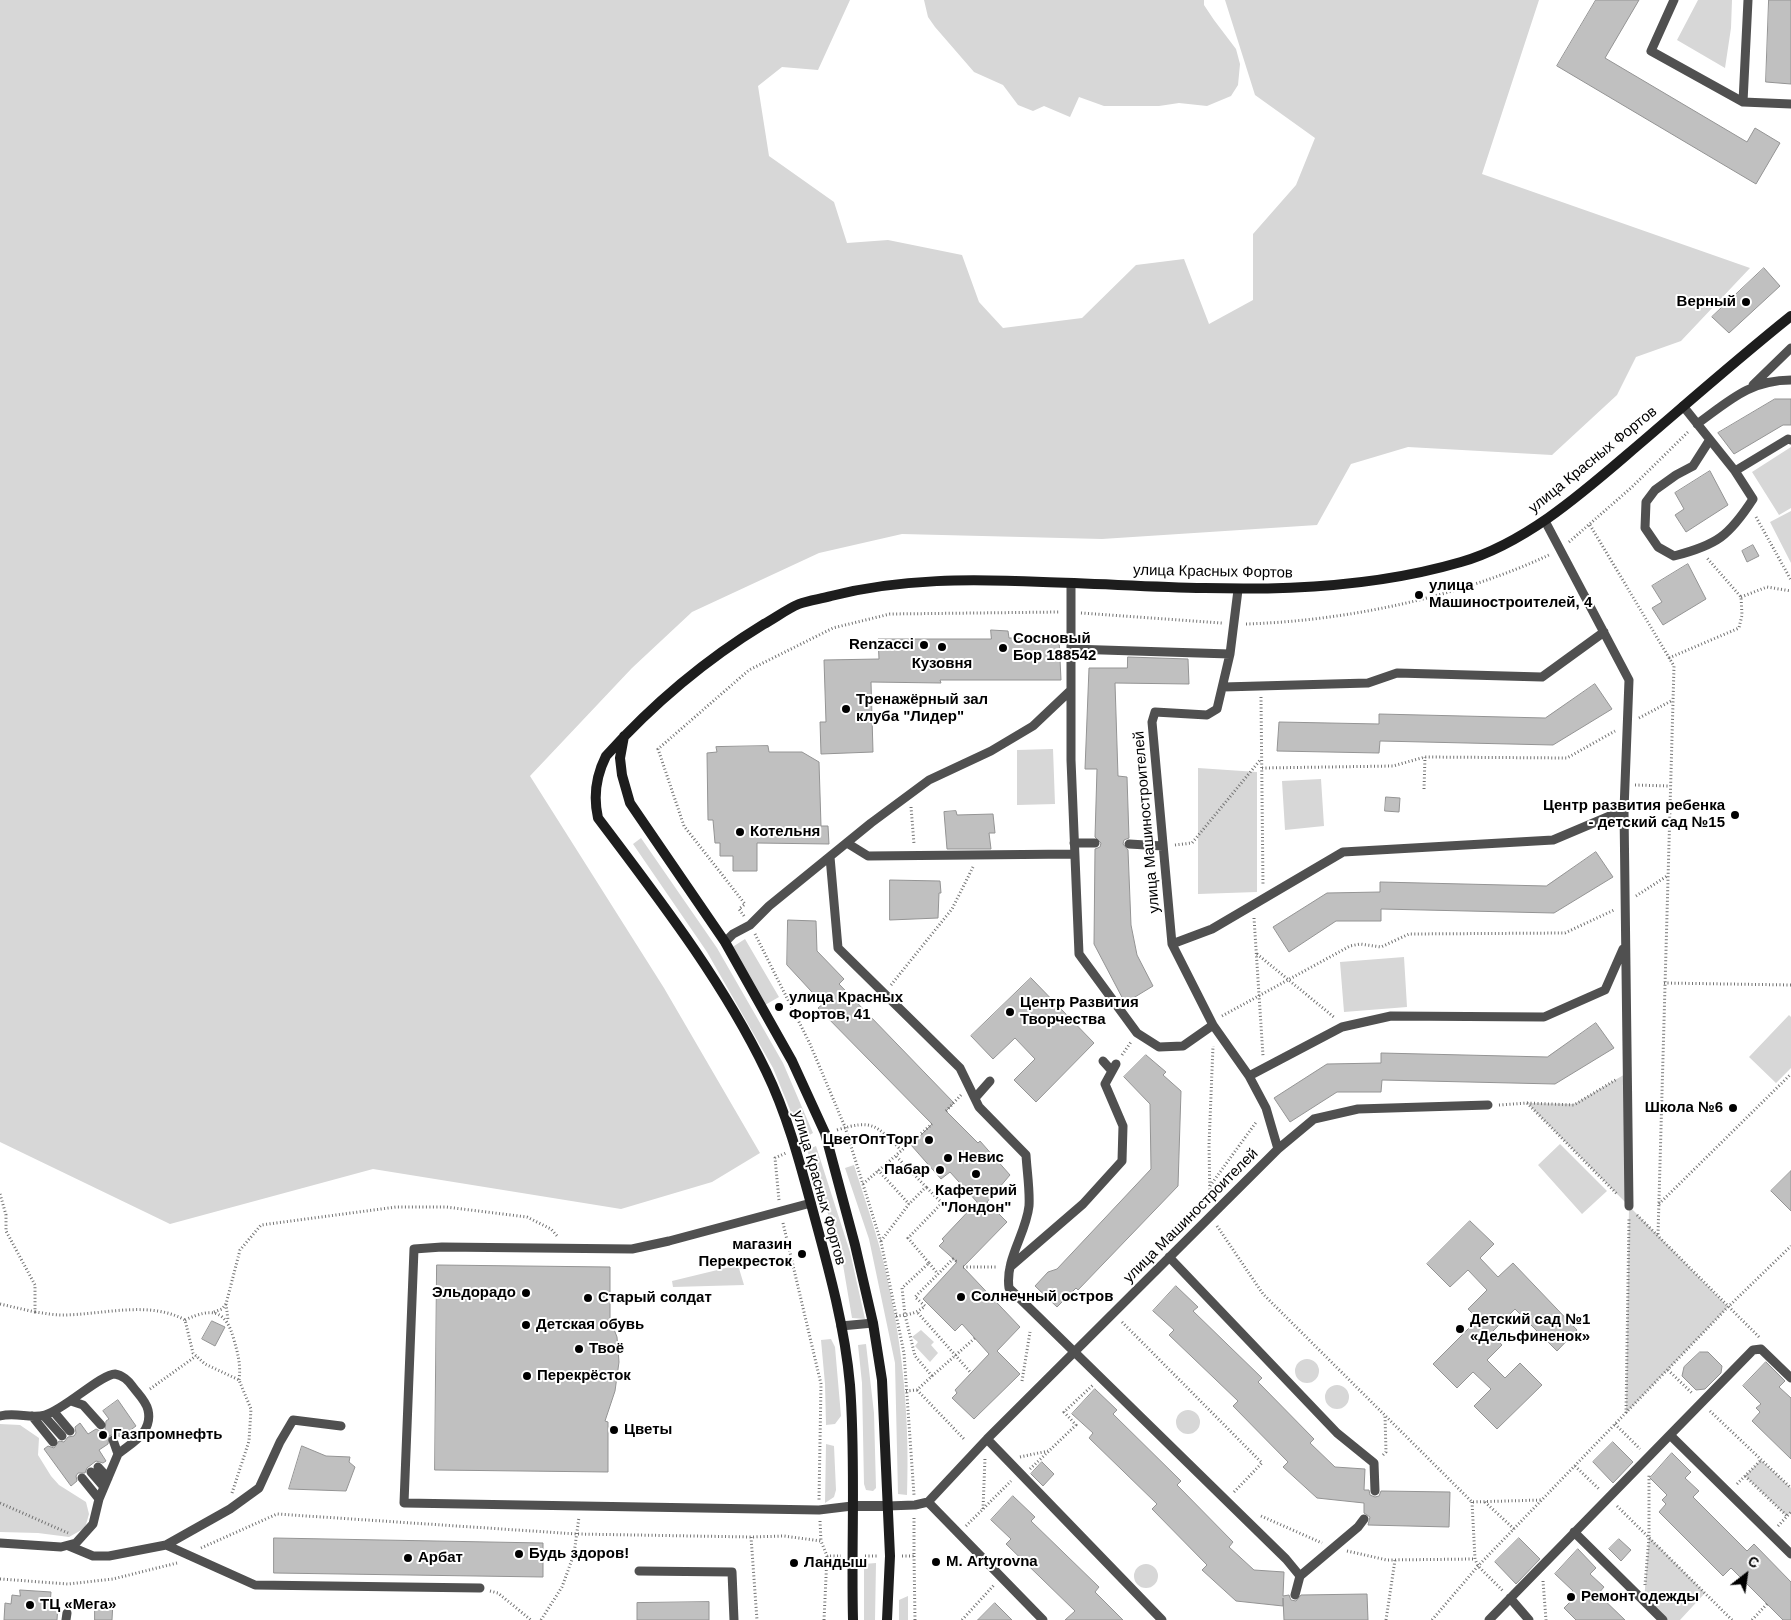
<!DOCTYPE html>
<meta charset="utf-8">
<style>
body{margin:0}
#map{position:relative;width:1791px;height:1620px;overflow:hidden;background:#fff;font-family:Helvetica,sans-serif}
canvas{display:block}
.north{position:absolute;left:1721px;top:1550px;width:50px;height:50px;-webkit-text-stroke:4px #fff;paint-order:stroke;rotate:30deg;font-size:14px;font-weight:700;line-height:20px;text-align:center;color:#000}
.north::after{content:'';display:block;margin:auto;width:18px;height:22px;background:#000;clip-path:polygon(50% 0,100% 100%,50% 72%,0 100%)}
</style>
<div id="map">
<canvas width="1791" height="1620"></canvas>
<div class="north">С</div>
</div>
<script>
const g = document.querySelector('canvas').getContext('2d');
g.lineJoin = 'round';
function paint(path, color) {
  g.fillStyle = color;
  g.fill(path, 'evenodd');
}
function strokePath(path, color, width, dash) {
  g.strokeStyle = color;
  g.lineWidth = width;
  g.lineCap = dash ? 'butt' : 'round';
  g.setLineDash(dash || []);
  g.stroke(path);
}
function drawText(font, color, halo, rows, align = 'center') {
  g.font = font + ' Helvetica,sans-serif';
  g.lineWidth = 4;
  g.setLineDash([]);
  g.textBaseline = 'middle';
  g.strokeStyle = halo;
  g.fillStyle = color;
  for (const [text, x, y, turn = 0] of rows) {
    g.save();
    g.translate(x, y);
    g.rotate((+turn || 0) * Math.PI / 180);
    g.textAlign = isNaN(turn) ? turn : align;
    if (halo) g.strokeText(text, 0, 0);
    g.fillText(text, 0, 0);
    g.restore();
  }
}
paint(new Path2D(`
 M0,0H850L818,70L782,67L758,86L769,156L834,202L847,243L888,240L962,255L979,302L1003,328L1082,318L1136,265L1184,259L1209,324L1253,300V234L1296,185L1315,138L1255,95L1225,0H1539L1482,174L1750,268L1681,341L1636,357L1617,395L1552,455L1408,447L1351,464L1317,525L1102,539L902,534L819,553L692,612L632,668L530,776L664,988L760,1153L712,1182L621,1209L373,1169L170,1224L0,1142Z
 M924,0H1204V5L1214,20L1236,49L1240,64L1238,85L1231,96L1207,106L1179,103L1159,106H1104L1079,97L1070,117L1044,106L1033,111L1018,105L1003,85L974,72L935,27L928,17Z
 M1698,0H1732L1731,28L1725,68L1677,40Z
 M1791,447V508L1779,515L1752,472Z
 M1791,511V563L1770,522Z
 M1053,749L1055,804L1017,805V750Z
 M1198,768L1257,772V892L1198,894Z
 M1321,779L1324,826L1285,830L1282,781Z
 M641,838L717,948L783,1063L813,1133L802,1139L773,1068L707,952L633,844Z
 M745,939L779,997L765,1005L731,948Z
 M1404,957L1407,1007L1344,1012L1340,962Z
 M1789,1015L1791,1017V1068L1776,1083L1749,1057Z
 M1627,1073L1629,1206L1728,1307L1626,1413L1629,1206L1527,1103L1574,1104Z
 M1560,1144L1607,1191L1582,1214L1538,1165Z
 M816,1146L850,1252L865,1319L852,1318L841,1253L807,1150Z
 M854,1165C864,1197 875,1228 883,1260C902,1337 910,1416 907,1495L898,1494L895,1363L869,1239L845,1168Z
 M738,1265L744,1285L673,1287L672,1281Z
 M921,1330L934,1342L931,1345L938,1353L930,1362L915,1346L918,1342L912,1337Z
 M831,1339L835,1347L841,1416L835,1424L826,1425L825,1384L821,1340Z
 M866,1344L874,1413L876,1488L873,1491L866,1490L864,1484L862,1383L858,1345Z
 M1295 1371a12 12 0 1 1 24 0a12 12 0 1 1-24 0Z
 M1325 1397a12 12 0 1 1 24 0a12 12 0 1 1-24 0Z
 M1176 1422a12 12 0 1 1 24 0a12 12 0 1 1-24 0Z
 M0,1424L20,1425L39,1438L38,1455L51,1476L59,1485L86,1502L89,1514L85,1528L69,1537L38,1533L0,1532Z
 M826,1444L834,1446L836,1490L834,1497L825,1503Z
 M1761,1460L1791,1488V1512L1787,1516L1745,1476Z
 M1649,1537L1705,1593L1680,1620H1663L1644,1601Z
 M876,1563L875,1620H864V1564Z
 M1134 1576a12 12 0 1 1 24 0a12 12 0 1 1-24 0Z
 M908,1596V1620H899V1600Z`), '#d7d7d7');
const building = new Path2D(`
 M1596,0H1639L1605,58L1747,142L1755,128L1780,143L1756,184L1557,66Z
 M1769,0H1791V84L1766,82Z
 M1764,268L1780,286L1729,333L1712,317Z
 M1775,399H1791V425H1783L1734,454L1718,433Z
 M1710,471L1728,505L1686,532L1675,515L1684,509L1675,493Z
 M1753,545L1759,556L1747,562L1742,551Z
 M1688,564L1706,599L1663,625L1652,608L1662,602L1652,586Z
 M991,630L1008,631L1009,638L1059,639L1061,680H940L941,683L871,682L873,752L821,754L820,722H826L824,660L879,659L878,639H991Z
 M1128,657L1188,659L1189,684L1115,683L1118,776L1127,777L1129,838L1124,840L1123,844L1128,850L1131,925L1137,955L1153,986L1125,1003L1094,944L1095,849L1100,847L1101,843L1095,837L1097,769H1085L1089,668H1127Z
 M1595,684L1612,709L1553,745L1380,741L1379,753L1277,751L1279,722L1379,724V714L1545,718Z
 M768,746L769,752H802L819,762L821,826H828L829,844L757,843V871H733V856H720V843H715L713,820H708L707,753L717,752L716,747Z
 M1386,797L1400,798L1399,812L1385,811Z
 M956,811L957,815L993,814L995,833H989L991,849H947L944,812Z
 M1596,852L1613,877L1554,913L1381,909V921H1336L1289,952L1273,927L1327,893L1380,892V882L1546,886Z
 M890,880L940,881L941,893H939L938,918L890,920Z
 M788,920L816,921L817,951L844,979L839,984L954,1103L946,1111L978,1143L980,1141L1010,1175L987,1202L1007,1222L963,1267L1020,1327L997,1351L1020,1374L974,1419L952,1398L957,1393L955,1390L989,1354L962,1324L955,1331L923,1299L957,1262L939,1246L944,1241L942,1239L977,1202L950,1172L941,1179L911,1145L932,1124L818,1008L823,1004L787,965Z
 M1031,978L1094,1043L1036,1102L1014,1080L1035,1059L1015,1038L993,1059L971,1036Z
 M1596,1023L1614,1048L1555,1084L1382,1080L1381,1092H1337L1290,1122L1274,1098L1327,1064L1381,1063V1053L1547,1057Z
 M1146,1055L1166,1072L1163,1075L1181,1091L1178,1186L1078,1290L1076,1288L1057,1307L1035,1286L1048,1272L1057,1269L1151,1169L1150,1104L1124,1077Z
 M1791,1171V1211L1771,1191Z
 M1470,1221L1494,1244L1480,1258L1498,1277L1513,1263L1577,1330L1557,1351L1515,1309L1491,1333L1502,1345L1487,1360L1505,1378L1520,1363L1542,1385L1497,1429L1474,1406L1491,1389L1473,1372L1457,1388L1433,1364L1478,1319L1468,1309L1487,1290L1468,1270L1450,1287L1427,1264Z
 M437,1265L610,1267V1319L617,1337L619,1362L615,1391L605,1421L608,1422V1472L435,1470Z
 M1176,1286L1198,1307L1193,1311L1262,1378L1258,1382L1314,1439L1310,1443L1335,1467L1365,1469L1364,1490H1369L1370,1495L1375,1497L1379,1496L1381,1491L1450,1492L1449,1527L1368,1525L1370,1517L1364,1513V1503L1317,1498L1283,1467L1288,1462L1233,1406L1238,1401L1169,1335L1174,1330L1153,1311Z
 M212,1321L225,1327L215,1346L202,1339Z
 M1700,1352H1708L1722,1366L1721,1373L1705,1389L1696,1390L1682,1376L1684,1367Z
 M1766,1362L1785,1381L1779,1387L1791,1398V1459L1752,1421L1760,1412L1756,1408L1761,1404L1743,1386Z
 M1095,1389L1117,1410L1113,1414L1181,1481L1177,1485L1233,1542L1229,1547L1254,1570L1284,1572L1283,1596L1289,1595L1291,1600L1296,1601L1301,1595L1367,1594L1368,1620H1284L1283,1598V1606L1236,1601L1202,1570L1207,1565L1152,1509L1157,1504L1089,1438L1093,1433L1072,1414Z
 M118,1400L136,1426L121,1437L114,1434L109,1436L108,1444L99,1450L106,1461L103,1463L96,1461L87,1468L85,1473H78L76,1476L77,1481L71,1486L44,1449L48,1446L54,1448L59,1441L64,1442L68,1437L74,1436L76,1433L75,1427L80,1423L88,1434L96,1429L100,1431L105,1430L106,1421L109,1419L103,1411Z
 M1613,1442L1633,1462L1613,1483L1593,1462Z
 M302,1446L326,1456L350,1457L349,1462L355,1467L346,1491L289,1489Z
 M1672,1453L1691,1472L1685,1478L1699,1491L1693,1497L1747,1551L1754,1544L1791,1582V1620H1783L1731,1568L1723,1576L1659,1512L1666,1504L1662,1500L1667,1495L1650,1478Z
 M1042,1462L1054,1474L1043,1486L1031,1474Z
 M1013,1496L1035,1517L1031,1521L1099,1587L1095,1592L1123,1620H1065L1075,1611L1006,1544L1011,1539L991,1520Z
 M274,1538L543,1543V1577L274,1573Z
 M1519,1538L1540,1559L1516,1584L1495,1562Z
 M1619,1539L1631,1550L1621,1561L1609,1549Z
 M1578,1549L1596,1568L1590,1574L1604,1587L1598,1594L1625,1620H1576L1564,1608L1572,1600L1567,1596L1573,1591L1555,1574Z
 M20,1590L51,1592L50,1605H58L57,1620H4L5,1603L11,1604L12,1595L20,1596Z
 M95,1601H113L112,1620H95Z
 M709,1602V1620H637V1603Z
 M995,1603L1012,1620H978Z`);
paint(building, '#c0c0c0');
strokePath(building, '#949494', 1);
strokePath(new Path2D(`
 M1756,517L1791,580
 M1590,525L1674,666L1658,1235
 M1569,542L1632,487L1689,431
 M1741,597L1767,587L1791,591
 M1081,613L1222,623
 M1246,624C1346,621 1459,597 1549,555
 M1669,658L1739,628L1742,615L1741,597L1707,558
 M1261,697L1263,886
 M1639,718L1673,700
 M1262,768L1393,766L1425,757L1567,758L1615,731
 M1635,785L1670,786
 M1424,789L1425,757
 M911,807L914,844
 M1175,845L1192,843L1261,759
 M1636,896L1667,876
 M744,916L739,909L745,904L684,826L658,749L749,670L833,628L890,614L1060,612
 M1254,918L1263,1056
 M755,934L810,1044L845,1127L881,1242L904,1353L914,1495
 M1257,954L1335,1018
 M1664,983L1791,985
 M891,985L952,909L973,867
 M1222,1016L1350,946L1360,944L1381,947L1409,934L1565,933L1614,910
 M1122,1055L1131,1042
 M1527,1103L1574,1105L1617,1079
 M1499,1105L1527,1103L1617,1194
 M946,1111L961,1095
 M837,1130C873,1119 876,1125 901,1150
 M878,1170L909,1204
 M863,1184L932,1124
 M1210,1186L1257,1121
 M0,1194L6,1215V1231L35,1285V1312L0,1304
 M779,1200L775,1158L786,1153
 M1210,1200L1209,1145L1213,1046
 M1659,1204L1791,1074
 M1637,1215L1760,1338
 M783,1223L821,1384L819,1500
 M1217,1226L1263,1294L1472,1502L1542,1500
 M881,1241L909,1204L926,1187L895,1155
 M929,1263L938,1274
 M963,1267H998
 M226,1304L228,1320
 M35,1312C44,1313 53,1315 62,1315C102,1315 149,1300 185,1320L193,1353L205,1364L239,1380L251,1409L249,1441L232,1493
 M214,1312L222,1309L226,1304L240,1250L261,1225L396,1207H446L527,1217L551,1229L558,1237
 M918,1313L971,1373
 M896,1316C907,1315 916,1314 925,1306L915,1297L953,1259L957,1262
 M185,1320C213,1307 226,1310 234,1340C238,1354 241,1365 239,1380
 M1122,1322L1262,1463L1234,1492
 M1668,1370L1693,1394
 M932,1376L975,1338
 M1022,1381L1030,1332
 M150,1389L196,1356
 M917,1390L964,1439
 M906,1391L917,1390L932,1376L915,1356L905,1315L902,1288L929,1263L908,1238L942,1203L926,1187
 M1710,1411L1791,1488
 M1626,1413L1629,1217
 M1615,1424L1640,1449
 M1383,1455L1386,1452L1385,1415
 M1020,1457L1048,1451
 M1575,1466L1600,1490
 M1030,1469L1076,1425L1064,1412L1093,1385
 M1745,1476L1787,1516
 M1737,1484L1761,1460
 M1472,1502L1475,1559L1478,1566L1503,1591
 M1485,1502L1514,1529
 M0,1503L68,1533
 M1617,1506L1732,1620
 M983,1509L985,1458
 M1261,1516L1322,1543
 M820,1521L821,1541
 M966,1526L1011,1481
 M1778,1526L1791,1512
 M751,1537L757,1620
 M201,1548L277,1514L577,1534L751,1537L784,1536L821,1541L827,1556H841
 M1347,1551L1387,1560L1475,1559
 M865,1556H879
 M902,1556H914V1516
 M914,1556L915,1620
 M0,1579L68,1584L113,1579L177,1563
 M1543,1581L1546,1620
 M1645,1585L1649,1537V1474
 M490,1591L498,1593L531,1620
 M541,1620L562,1587L574,1554L579,1517
 M824,1620L827,1556
 M962,1620L994,1585
 M1386,1620L1395,1560
 M1432,1620L1478,1566L1728,1307L1791,1246
 M1752,1620L1767,1604`), '#727272', 3, [1, 2.5]);
strokePath(new Path2D(`
 M1674,0L1651,51L1743,102L1791,104
 M1743,102L1748,0
 M1753,385L1791,348
 M1683,406L1735,471L1753,499C1729,536 1717,545 1674,556L1658,547L1645,528L1646,502L1655,490L1676,475L1693,466L1709,441
 M1697,424C1729,401 1750,380 1791,380
 M1735,471L1788,439L1791,440
 M1545,521L1629,680L1624,810L1629,1206
 M1071,583V760L1079,954L1137,1033L1159,1047L1183,1046L1213,1025
 M1071,649L1230,654
 M1223,687L1368,683L1397,673L1542,677L1604,632
 M847,843L868,856L1074,854
 M1074,843H1095
 M1129,844L1163,846
 M830,857L838,948L960,1068L979,1107L1026,1155C1027,1172 1030,1190 1029,1206C1026,1234 1005,1259 1009,1288L1286,1559L1300,1576
 M725,942L733,934L750,925L769,906L871,823L929,780L991,751L1033,726L1071,690
 M1172,944L1212,929L1343,852L1553,840L1624,810
 M1103,1061L1112,1071
 M1249,1076L1342,1027L1391,1016L1544,1017L1605,990L1623,949
 M975,1098L990,1081
 M1278,1149L1314,1119L1358,1109L1488,1105
 M811,1203L669,1241L632,1249L442,1247L414,1249L404,1503L819,1510L852,1506
 M1169,1257L1337,1433L1374,1463L1375,1491
 M1010,1267L1083,1204L1122,1161L1123,1126L1105,1084L1116,1064
 M841,1326L873,1323
 M71,1401L83,1405L101,1425
 M54,1412L70,1431
 M0,1416C16,1412 31,1419 45,1415C64,1410 101,1374 115,1374C122,1375 129,1381 133,1387C138,1394 146,1401 148,1410C153,1432 133,1442 118,1454
 M32,1416L53,1442
 M44,1416L62,1436
 M1670,1435L1791,1554
 M987,1439L1162,1620
 M98,1467L108,1478
 M91,1472L104,1487
 M82,1478L99,1499
 M928,1502L1043,1620
 M887,1506L915,1505L928,1502L987,1439L1278,1149L1266,1108L1249,1076L1213,1025L1172,944L1152,722L1155,712L1207,715L1217,709L1230,654L1238,590
 M1574,1532L1663,1620
 M0,1543L61,1547L76,1543L93,1524L99,1499L118,1454L113,1440
 M166,1545L255,1585L480,1588
 M69,1546L93,1556H109L166,1545L230,1509L259,1488L280,1442L293,1420L341,1426
 M639,1571L732,1572L734,1620
 M1295,1595L1300,1576L1358,1527L1364,1519
 M1510,1598L1529,1620
 M66,1620L67,1613
 M1489,1620L1753,1350L1761,1349L1791,1378`), '#505050', 9);
strokePath(new Path2D(`
 M852,1506H887`), '#505050', 10);
strokePath(new Path2D(`
 M624,736L620,758L622,775L630,803L725,942L792,1061L825,1133L855,1245L873,1323L882,1380L890,1556L887,1620
 M853,1620C851,1542 856,1463 850,1385C845,1328 829,1270 814,1215C801,1167 788,1116 766,1071C722,980 659,899 598,818C593,796 596,776 606,756C652,705 705,660 764,624C775,618 787,609 799,604C809,600 821,599 831,596C901,578 972,579 1043,582C1184,586 1324,602 1461,562C1530,542 1590,486 1643,441C1692,399 1741,356 1791,316`), '#1d1d1d', 10);
for (const [x, y, r, color] of [
 [1746,302,5,"#000"],
 [1419,595,5,"#000"],
 [924,645,5,"#000"],
 [942,647,5,"#000"],
 [1003,648,5,"#000"],
 [846,709,5,"#000"],
 [1735,815,5,"#000"],
 [740,832,5,"#000"],
 [779,1007,5,"#000"],
 [1010,1012,5,"#000"],
 [1733,1108,5,"#000"],
 [929,1140,5,"#000"],
 [948,1158,5,"#000"],
 [940,1170,5,"#000"],
 [976,1174,5,"#000"],
 [802,1254,5,"#000"],
 [526,1293,5,"#000"],
 [961,1297,5,"#000"],
 [588,1298,5,"#000"],
 [526,1325,5,"#000"],
 [1460,1329,5,"#000"],
 [579,1349,5,"#000"],
 [527,1376,5,"#000"],
 [614,1430,5,"#000"],
 [103,1435,5,"#000"],
 [519,1554,5,"#000"],
 [408,1558,5,"#000"],
 [936,1562,5,"#000"],
 [794,1563,5,"#000"],
 [1571,1597,5,"#000"],
 [30,1605,5,"#000"]
]) {
  const dot = new Path2D();
  dot.arc(x, y, r, 0, 2 * Math.PI);
  g.fillStyle = color;
  g.fill(dot);
  strokePath(dot, '#fff', 2);
}
drawText('bold 15px', '#000', '#fff', [
 ["Верный",1736,302,"right"],
 ["улица",1429,586],
 ["Машиностроителей, 4",1429,603],
 ["Сосновый",1013,639],
 ["Бор 188542",1013,656],
 ["Renzacci",914,645,"right"],
 ["Кузовня",942,664,"center"],
 ["Тренажёрный зал",856,700],
 ["клуба \"Лидер\"",856,717],
 ["Центр развития ребенка",1725,806,"right"],
 ["- детский сад №15",1725,823,"right"],
 ["Котельня",750,832],
 ["улица Красных",789,998],
 ["Фортов, 41",789,1015],
 ["Центр Развития",1020,1003],
 ["Творчества",1020,1020],
 ["Школа №6",1723,1108,"right"],
 ["ЦветОптТорг",919,1140,"right"],
 ["Невис",958,1158],
 ["Пабар",930,1170,"right"],
 ["Кафетерий",976,1191,"center"],
 ["\"Лондон\"",976,1208,"center"],
 ["магазин",792,1245,"right"],
 ["Перекресток",792,1262,"right"],
 ["Эльдорадо",516,1293,"right"],
 ["Солнечный остров",971,1297],
 ["Старый солдат",598,1298],
 ["Детский сад №1",1470,1320],
 ["«Дельфиненок»",1470,1337],
 ["Детская обувь",536,1325],
 ["Твоё",589,1349],
 ["Перекрёсток",537,1376],
 ["Цветы",624,1430],
 ["Газпромнефть",113,1435],
 ["Будь здоров!",529,1554],
 ["Арбат",418,1558],
 ["M. Artyrovna",946,1562],
 ["Ландыш",804,1563],
 ["Ремонт одежды",1581,1597],
 ["ТЦ «Мега»",40,1605]
], 'left');
drawText('15px', '#000', '#fff', [
 ["улица Красных Фортов",1593,460,-39],
 ["улица Красных Фортов",1213,572,1],
 ["улица Машиностроителей",1147,822,-95],
 ["улица Красных Фортов",819,1188,74],
 ["улица Машиностроителей",1191,1216,-45]
]);
</script>
